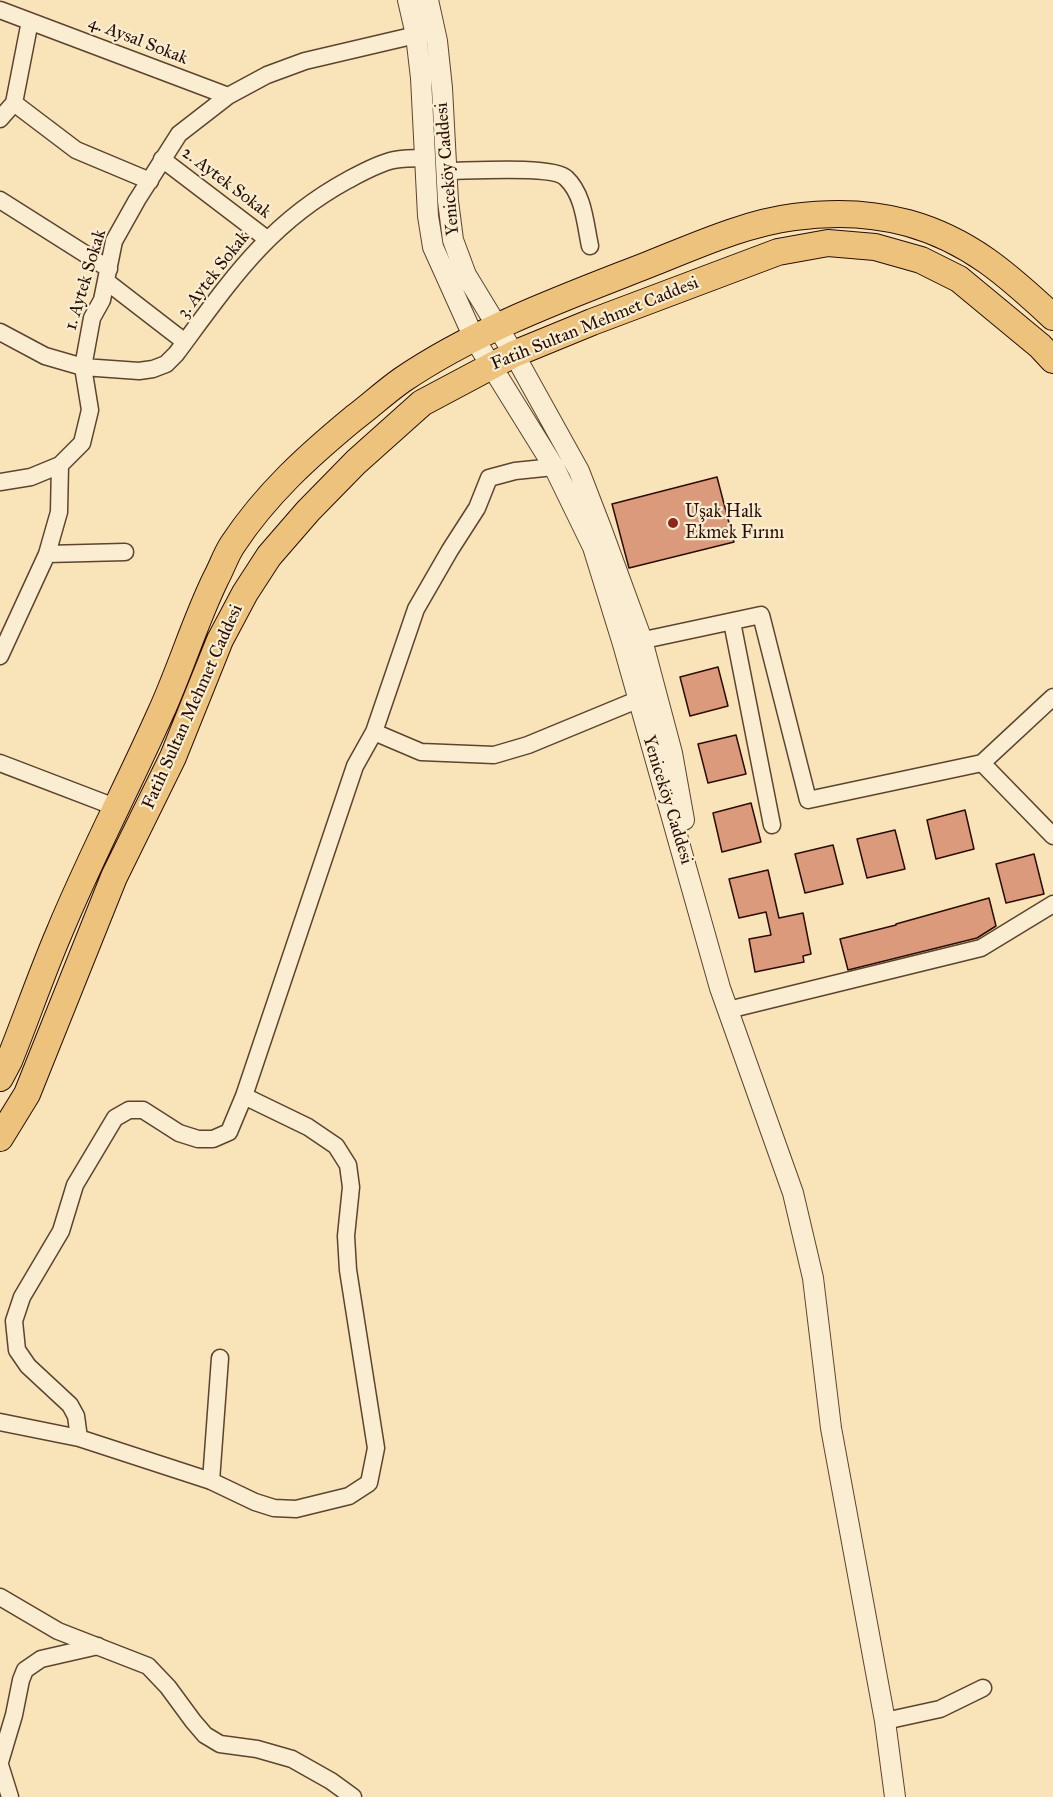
<!DOCTYPE html>
<meta charset="utf-8">
<style>
body{margin:0}
canvas{display:block;background:#f8e4b8}
</style>
<canvas width="1053" height="1797"></canvas>
<script>
const g = document.querySelector('canvas').getContext('2d');
g.lineJoin = 'round';
function paint(path, color) {
  g.fillStyle = color;
  g.fill(path, 'evenodd');
}
function strokePath(path, color, width, dash) {
  g.strokeStyle = color;
  g.lineWidth = width;
  g.lineCap = dash ? 'butt' : 'round';
  g.setLineDash(dash || []);
  g.stroke(path);
}
function drawText(font, color, halo, rows, align = 'center') {
  g.font = font + ' "IM FELL Great Primer",serif';
  g.lineWidth = 4.5;
  g.setLineDash([]);
  g.textBaseline = 'middle';
  g.strokeStyle = halo;
  g.fillStyle = color;
  for (const [text, x, y, turn = 0] of rows) {
    g.save();
    g.translate(x, y);
    g.rotate((+turn || 0) * Math.PI / 180);
    g.textAlign = isNaN(turn) ? turn : align;
    if (halo) g.strokeText(text, 0, 0);
    g.fillText(text, 0, 0);
    g.restore();
  }
}
const building = new Path2D(`
 M717,477L734,542L629,568L612,504Z
 M718,667L728,706L690,716L680,677Z
 M736,735L746,774L708,783L698,744Z
 M751,803L761,842L722,852L713,813Z
 M965,810L974,849L936,859L927,820Z
 M895,830L905,869L867,878L857,839Z
 M833,845L843,884L805,893L795,854Z
 M1034,854L1044,894L1006,903L996,864Z
 M768,870L779,918L803,913L811,954L803,956L804,962L755,972L749,939L771,935L766,912L739,918L729,879Z
 M989,898L996,926L977,938L848,970L840,939L896,925V924Z`);
paint(building, '#db9a7b');
strokePath(building, '#2a0d00', 1.5);
const minor = new Path2D(`
 M0,10L228,96
 M14,103L76,150L150,181
 M0,119L14,103L30,21
 M162,159L267,239
 M447,171C468,171 554,165 566,178C584,195 585,223 590,246
 M0,200L109,269
 M106,281L185,342
 M0,332L45,356L83,367L139,371L153,369L166,364L176,354C229,283 267,224 348,180C361,173 379,163 394,160C404,158 415,158 426,158
 M0,482L31,477L60,465
 M47,554L125,552
 M732,622L772,825
 M630,643L761,615L808,800L982,763L1053,697
 M0,656L47,554L59,512L60,465L82,443L90,410L83,367L92,318L102,300L114,241L137,200L179,134L228,96L267,75L305,61L416,35
 M374,732L421,752L494,755L528,745L637,700
 M0,763L115,807
 M982,763L1053,836
 M728,1010L981,948L1053,904
 M0,1422L79,1438L211,1481L255,1502L274,1508L296,1509L349,1496L369,1483L376,1448L348,1270L346,1236L351,1187L348,1165L336,1146L308,1127L244,1096
 M79,1438L76,1416L70,1405L28,1366L17,1350L14,1321L22,1297L61,1231L75,1185L115,1118L129,1110H143L179,1133L198,1139H213L229,1132L244,1096L355,766L374,732L416,609L450,550L477,508L489,478L515,471L554,467
 M211,1481L220,1358
 M0,1597L58,1631L148,1666L168,1687L193,1721L205,1735L220,1744L257,1749L292,1759L331,1781L353,1797
 M885,1721L940,1709L983,1688
 M0,1762L14,1715L21,1680L25,1670L41,1659L98,1646
 M0,1765L10,1797`);
const tertiary = new Path2D(`
 M408,0L416,35L421,78L428,216L433,247L474,338L554,467L593,547L623,644L720,988L793,1193L813,1278L831,1428L885,1721L895,1797
 M428,0L437,41L442,88L448,201L453,240L466,275L514,354L579,471L601,528L642,640L672,753L684,820`);
const primary = new Path2D(`
 M0,1078L9,1061C26,1019 41,975 59,933C90,858 128,786 161,712C181,668 195,621 216,578C222,567 226,554 233,544C266,494 308,456 354,418C370,406 385,392 402,380C477,329 566,297 650,264C695,246 746,223 794,217C831,212 872,213 908,223C969,240 1008,275 1053,317
 M0,1138L27,1094L114,877L173,757L220,640L245,593L269,556L308,511L356,462L422,403L514,354L592,322L778,252L828,243L875,247L921,260L959,279L1040,346L1053,360`);
strokePath(minor, '#5e432e', 19);
strokePath(tertiary, '#5e432e', 22);
strokePath(primary, '#2a0d00', 28);
strokePath(minor, '#faedd1', 16);
strokePath(tertiary, '#faedd1', 20);
strokePath(primary, '#ecc27c', 26);
for (const [x, y, r, color] of [
 [673,523,6,"#8f2418"]
]) {
  const dot = new Path2D();
  dot.arc(x, y, r, 0, 2 * Math.PI);
  g.fillStyle = color;
  g.fill(dot);
  strokePath(dot, '#faedd1', 2);
}
drawText('18px', '#2a0d00', '#faedd1', [
 ["4. Aysal Sokak",138,41,21],
 ["Yeniceköy Caddesi",448,169,-95],
 ["2. Aytek Sokak",226,183,37],
 ["3. Aytek Sokak",214,275,-52],
 ["1. Aytek Sokak",86,280,-73],
 ["Fatih Sultan Mehmet Caddesi",595,324,-22],
 ["Fatih Sultan Mehmet Caddesi",193,707,-66],
 ["Yeniceköy Caddesi",667,800,73]
]);
drawText('18px', '#2a0d00', '#faedd1', [
 ["Uşak Halk",685,513],
 ["Ekmek Fırını",685,534]
], 'left');
</script>
